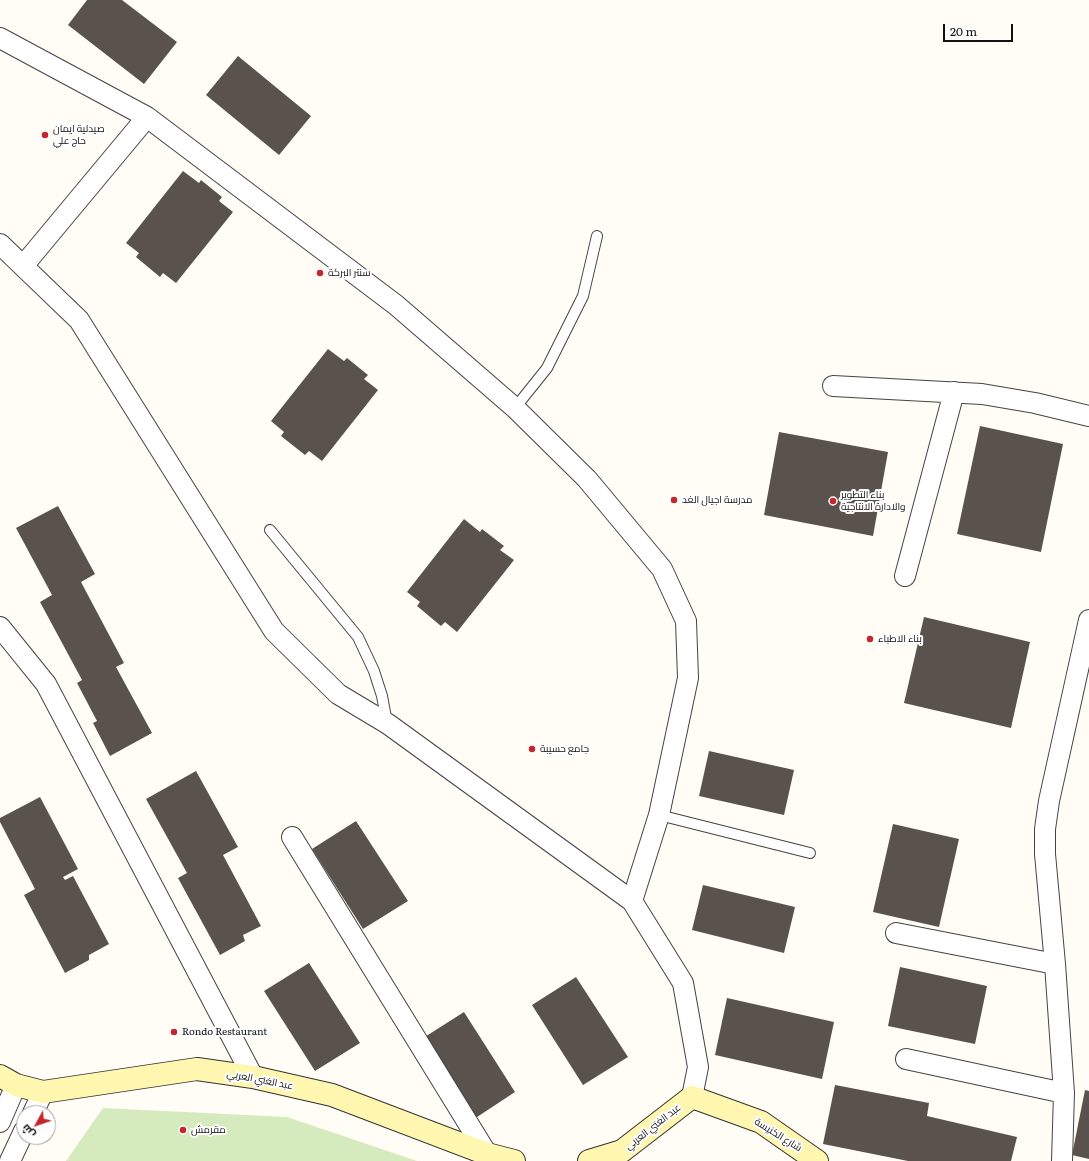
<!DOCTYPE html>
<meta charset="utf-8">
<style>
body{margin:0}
#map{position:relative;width:1089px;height:1161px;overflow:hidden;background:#fffdf5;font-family:Literata,Cairo,serif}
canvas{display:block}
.north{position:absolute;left:16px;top:1105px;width:40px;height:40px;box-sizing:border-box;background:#fff;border:1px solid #a0a0a0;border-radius:50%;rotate:230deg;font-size:11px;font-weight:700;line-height:16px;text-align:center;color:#111}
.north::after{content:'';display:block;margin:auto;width:14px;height:18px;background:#c4262e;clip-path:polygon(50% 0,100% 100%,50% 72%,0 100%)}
.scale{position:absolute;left:943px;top:24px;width:70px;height:18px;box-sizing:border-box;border:2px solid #111;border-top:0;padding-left:5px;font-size:12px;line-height:14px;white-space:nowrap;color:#111;-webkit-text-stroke:3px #fff;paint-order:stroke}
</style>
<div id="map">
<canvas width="1089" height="1161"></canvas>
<div class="north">ش</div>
<div class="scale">20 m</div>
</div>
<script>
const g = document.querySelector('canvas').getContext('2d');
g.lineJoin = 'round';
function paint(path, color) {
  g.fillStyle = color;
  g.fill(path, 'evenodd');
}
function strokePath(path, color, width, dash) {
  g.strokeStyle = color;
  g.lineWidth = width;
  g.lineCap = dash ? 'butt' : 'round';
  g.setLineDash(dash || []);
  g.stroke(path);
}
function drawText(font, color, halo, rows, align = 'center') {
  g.font = font + ' Literata,Cairo,serif';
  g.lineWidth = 4;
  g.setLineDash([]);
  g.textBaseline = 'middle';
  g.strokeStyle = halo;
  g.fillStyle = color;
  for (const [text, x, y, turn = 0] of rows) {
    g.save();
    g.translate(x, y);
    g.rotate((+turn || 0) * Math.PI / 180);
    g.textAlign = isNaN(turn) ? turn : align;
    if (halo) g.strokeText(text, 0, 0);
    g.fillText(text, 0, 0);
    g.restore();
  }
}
paint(new Path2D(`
 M103,1108L287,1117L417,1161H66Z`), '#d5ebbd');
paint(new Path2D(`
 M87,0H122L177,42L144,84L68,25Z
 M238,56L311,116L279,155L206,95Z
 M183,171L199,183L201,180L222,197L219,201L233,212L176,283L163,273L160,277L136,257L139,253L126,243Z
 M328,349L344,361L347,358L368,375L364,379L378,390L322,461L309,451L305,455L281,436L284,432L271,421Z
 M980,426L1063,444L1041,552L957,534Z
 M779,432L888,452L873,536L764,515Z
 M58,506L95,574L81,582L124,663L116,667L152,733L110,756L93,723L97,721L77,683L82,680L40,602L52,595L16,528Z
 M464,519L480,532L482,529L504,546L500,550L514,560L457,632L445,622L441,626L417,606L420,602L407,592Z
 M924,617L1030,642L1011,728L904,703Z
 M709,751L794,770L784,815L699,796Z
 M196,771L238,847L223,855L261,926L243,935L245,941L220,955L178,878L187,873L146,799Z
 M40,797L78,869L63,877L65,880L73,876L109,944L89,955V960L65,973L24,895L35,889L0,822V818Z
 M356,821L408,901L363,929L312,849Z
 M893,824L959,839L939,927L873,912Z
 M703,885L795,907L784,953L692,930Z
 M309,963L360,1043L315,1071L264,991Z
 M900,967L987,986L975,1044L888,1026Z
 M576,977L628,1057L583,1085L532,1005Z
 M727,998L834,1022L822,1079L715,1055Z
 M464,1012L515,1092L471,1121L420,1040Z
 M835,1085L929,1103L927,1116L1017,1137L1011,1161H908L823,1144Z
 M1085,1090L1089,1091V1159L1072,1155Z`), '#5a524d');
const lane = new Path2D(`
 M515,408L547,368L583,296L597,236
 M270,530L358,637L374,671L382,696L387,723
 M659,815L810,853`);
const street = new Path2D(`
 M0,38L147,117L396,305L515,408L587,479L662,569L686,621L688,678L659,815L632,901
 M0,244L79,320L274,631L338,694L388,724L632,901L683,983L698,1067L692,1097
 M23,266L147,117
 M833,386L982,394L1035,403L1089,416
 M905,576L954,392
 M0,627L46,684L253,1077
 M292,837L487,1154
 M896,933L1055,964
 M906,1059L1064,1093
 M33,1113L43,1092
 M0,1122L16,1085
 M10,1161L24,1131
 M1062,1161L1064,1093L1055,964L1045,854V829L1049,801L1089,620`);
const secondary = new Path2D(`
 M0,1076L16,1085L43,1092L197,1069L253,1077L332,1095L487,1154L514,1161
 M589,1161L622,1151L692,1097L761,1122L817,1161`);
strokePath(lane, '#444', 12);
strokePath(street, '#444', 22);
strokePath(secondary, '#333', 24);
strokePath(lane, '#fff', 10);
strokePath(street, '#fff', 20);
strokePath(secondary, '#fff6b0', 22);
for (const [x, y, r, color] of [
 [45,135,4,"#c4262e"],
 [320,273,4,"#c4262e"],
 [674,500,4,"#c4262e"],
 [833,501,4,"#c4262e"],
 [870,639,4,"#c4262e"],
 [532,749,4,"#c4262e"],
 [174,1032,4,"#c4262e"],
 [183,1130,4,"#c4262e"]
]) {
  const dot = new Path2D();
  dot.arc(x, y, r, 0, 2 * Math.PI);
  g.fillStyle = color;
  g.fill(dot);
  strokePath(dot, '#fff', 1.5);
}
drawText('10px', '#111', '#fff', [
 ["صيدلية ايمان",53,129],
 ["حاج علي",53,141],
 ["سنتر البركة",328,273],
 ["بناء التطوير",841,495],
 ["والادارة الانتاجية",841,507],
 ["مدرسة اجيال الغد",682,500],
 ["بناء الاطباء",878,639],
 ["جامع حسيبة",540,749],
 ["Rondo Restaurant",182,1032],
 ["مقرمش",191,1130]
], 'left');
drawText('10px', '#111', '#fff', [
 ["عبد الغني العربي",260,1080,11],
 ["عبد الغني العربي",653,1127,-38],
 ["شارع الكنيسة",778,1135,32]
]);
</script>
